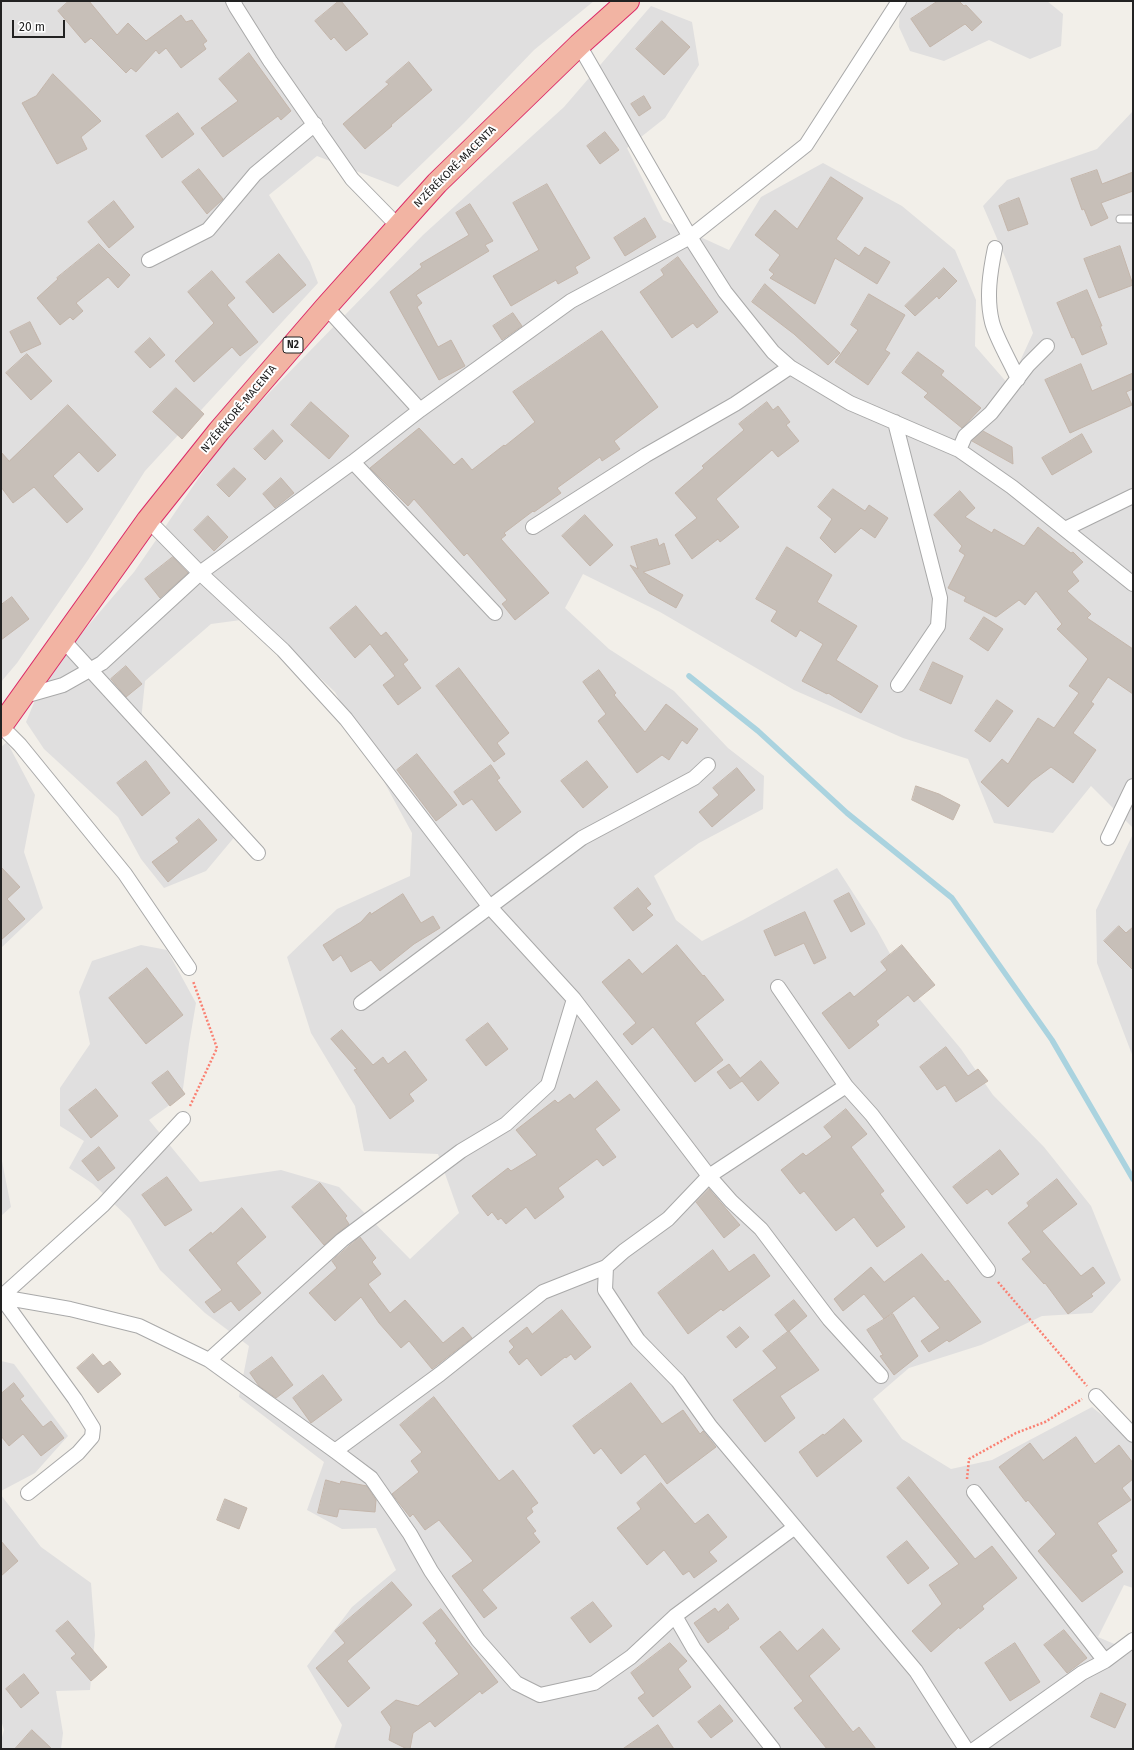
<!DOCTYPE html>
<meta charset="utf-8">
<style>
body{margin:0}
#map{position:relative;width:1134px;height:1750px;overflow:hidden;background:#f2efe9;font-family:"Fira Sans",sans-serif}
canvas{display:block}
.frame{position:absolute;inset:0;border:2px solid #222;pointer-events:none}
.scale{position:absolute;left:12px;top:20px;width:53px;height:18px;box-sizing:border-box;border:2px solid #222;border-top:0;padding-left:5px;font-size:12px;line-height:14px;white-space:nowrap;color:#222;-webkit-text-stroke:3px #fff;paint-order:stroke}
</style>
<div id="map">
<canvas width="1134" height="1750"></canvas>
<div class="frame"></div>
<div class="scale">20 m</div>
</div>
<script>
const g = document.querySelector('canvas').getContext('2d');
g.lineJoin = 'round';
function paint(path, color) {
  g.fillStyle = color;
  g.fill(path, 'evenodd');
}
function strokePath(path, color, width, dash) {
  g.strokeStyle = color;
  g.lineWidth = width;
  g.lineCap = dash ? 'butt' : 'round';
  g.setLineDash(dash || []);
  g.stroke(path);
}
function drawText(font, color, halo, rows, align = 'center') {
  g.font = font + ' "Fira Sans",sans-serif';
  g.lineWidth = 4;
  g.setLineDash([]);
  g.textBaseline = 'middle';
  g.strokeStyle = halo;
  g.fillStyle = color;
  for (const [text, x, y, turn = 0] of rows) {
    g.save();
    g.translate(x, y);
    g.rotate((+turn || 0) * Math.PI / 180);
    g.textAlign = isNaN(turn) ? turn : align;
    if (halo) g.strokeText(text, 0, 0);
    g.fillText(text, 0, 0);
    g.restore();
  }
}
paint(new Path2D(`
 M1,1H594L534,50L464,123L398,187L317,156L269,195L310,262L318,283L145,471L88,560L17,663L1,682Z
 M900,1H1047L1063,14L1061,46L1030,59L989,40L944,61L910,51L899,27Z
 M651,6L692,22L699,65L665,118L627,148L663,220L729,250L761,197L823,163L902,206L955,250L976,300L975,346L1009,385L1033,333L1011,271L983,206L1007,180L1097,149L1133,111V828L1091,786L1053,833L994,823L968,759L903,738L794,690L660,612L583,574L565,608L609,649L674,691L728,748L764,776L763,809L699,843L654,876L676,920L702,941L743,920L837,868L877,930L906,983L961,1049L993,1095L1044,1147L1091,1206L1121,1280L1092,1313L1042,1316L981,1345L909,1368L873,1399L902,1439L951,1469L992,1460L1092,1407L1133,1440V1588L1124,1585L1098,1637L1133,1652V1749H334L342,1725L307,1666L352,1607L396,1570L376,1528L342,1529L307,1510L324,1462L239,1397L249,1346L205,1313L160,1270L130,1219L93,1184L69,1168L84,1141L60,1126V1088L90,1044L79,992L92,961L141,945L167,950L196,1003L189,1044L182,1096L149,1120L200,1182L281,1170L339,1187L410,1259L459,1213L438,1154L364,1151L355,1106L311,1033L287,957L337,909L410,876L412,833L335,692L256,618L211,624L145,681L140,731L242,828L206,871L164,888L141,859L118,817L44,749L26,722L45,676L134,572L229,434L423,235L564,107Z
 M7,742L35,795L24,852L43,908L1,948V747Z
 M1133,834V1057L1097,963L1096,910Z
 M1,1156L11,1207L1,1216Z
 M1,1361L14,1364L68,1436L35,1473L1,1491Z
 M1,1495L41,1547L91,1583L95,1635L90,1690L56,1691L63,1733L61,1749H1V1741L4,1730L1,1720Z`), '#e0dfdf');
strokePath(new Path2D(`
 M689,676L758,731L847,813L952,898L1052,1040L1133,1179`), '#aad3df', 5.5);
const building = new Path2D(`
 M69,1H89L117,35L128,23L146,41L181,15L186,22L192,20L207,41L203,44L206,49L181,68L166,48L159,54L156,50L136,72L131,68L126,73L91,38L85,43L58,11Z
 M339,1H341L368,34L346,51L334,37L331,40L315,21Z
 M938,1H959L964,6L966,5L982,22L972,31L965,24L930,47L911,19Z
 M662,21L690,47L664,75L636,49Z
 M249,53L291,111L281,120L278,116L223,157L201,128L238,101L219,79Z
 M409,62L432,90L391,125L392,126L365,149L343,124L389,84L386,82Z
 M53,74L101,121L81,137L87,149L57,164L22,103L36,96Z
 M644,96L651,108L639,116L631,104Z
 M178,113L194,134L162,158L146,136Z
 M605,132L619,150L600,164L587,146Z
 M199,169L223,199L207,214L182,182Z
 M1097,170L1102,184L1133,172V191L1101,203L1108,218L1091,226L1084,209L1082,210L1071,179Z
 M831,177L863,198L836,239L859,256L865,247L890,262L877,284L835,258L815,304L770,278L774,274L769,270L780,255L755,235L775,210L797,229Z
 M547,184L590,258L575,267L578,273L558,284L556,280L511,306L493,276L539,250L513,203Z
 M1019,198L1028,224L1008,231L999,206Z
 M114,201L134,227L109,248L88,222Z
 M470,204L493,241L485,245L489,251L416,295L422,303L417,307L438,347L451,340L465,366L439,380L390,292L422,267L420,264L469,235L456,213Z
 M645,218L656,237L625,256L614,238Z
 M99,244L130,275L118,288L108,277L76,303L83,311L73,320L70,317L60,325L37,298L58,279L57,278Z
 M1120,246L1133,285L1099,298L1084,259Z
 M279,254L306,285L273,313L246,282Z
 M678,257L718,312L697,328L693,323L672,338L640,292L664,275L661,270Z
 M944,268L957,281L939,299L937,296L915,316L905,306Z
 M212,271L235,298L227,305L258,342L240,356L232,347L194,382L175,361L214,323L188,292Z
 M765,284L840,353L828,365L794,334L752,302Z
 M1087,290L1102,326H1100L1107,344L1082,355L1074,337L1072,338L1057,303Z
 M869,294L905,315L885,350L890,353L868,385L835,362L858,330L851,325Z
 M513,313L522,326L502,340L493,326Z
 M30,322L41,344L21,353L10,332Z
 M602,331L658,407L614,441L620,449L602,461L600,457L557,488L561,493L534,512L533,511L504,533L506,535L501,539L549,593L515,620L502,604L507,600L467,553L464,556L414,499L408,506L370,468L419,428L454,465L462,458L472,470L504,445L505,446L535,422L513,392Z
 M150,338L165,355L150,368L135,352Z
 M918,352L944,371L941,375L981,408L962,428L924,397L928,393L902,373Z
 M27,354L52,381L31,400L6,373Z
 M1081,364L1092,391L1133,373V389L1126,392L1132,405L1070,433L1045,380Z
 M176,388L204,414L182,439L153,412Z
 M311,402L349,436L329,459L291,425Z
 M767,402L773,410L778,406L790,422L786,425L799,441L778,457L772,450L716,499L739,527L720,542L718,539L692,559L675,535L697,518L675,493L704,468L702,466L744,430L739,424Z
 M68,405L116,455L98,472L79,452L53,476L83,509L67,523L34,487L13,503L1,487V452L9,461Z
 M273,430L283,441L265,460L254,449Z
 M983,431L1012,447L1013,464L972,441Z
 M1082,434L1092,452L1052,475L1042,458Z
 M234,468L246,479L229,497L217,485Z
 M281,478L294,493L275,508L263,494Z
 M833,489L865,511L869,505L888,518L875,538L861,528L835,553L820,538L832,519L818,507Z
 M960,491L975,508L965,517L992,533L994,529L1024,546L1038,527L1071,553L1073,552L1083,562L1072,572L1079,581L1067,591L1091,614L1087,618L1133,649V694L1108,677L1091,702L1094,704L1073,733L1096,750L1073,783L1051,767L1032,781L1008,807L981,782L1002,759L1008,764L1038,718L1054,728L1079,693L1069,686L1088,659L1057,629L1062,624L1036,591L1025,605L1019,600L996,617L964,601L966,597L948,588L965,555L959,551L962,546L934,515Z
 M585,515L613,545L590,566L562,536Z
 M208,516L228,537L214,551L194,530Z
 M657,539L659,546L664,543L670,564L643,572L683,595L676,608L649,593L630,565L638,569L631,547Z
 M787,547L832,575L817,602L857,626L836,660L878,686L861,713L828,693L827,694L802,681L823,644L800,630L796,637L771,621L777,611L756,599Z
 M173,557L188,573L160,598L145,579Z
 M12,597L29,619L1,640V605Z
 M356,606L381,636L386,632L408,660L403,664L421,688L398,705L383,685L395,676L370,644L355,658L330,628Z
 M984,617L1003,629L988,651L970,639Z
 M933,662L963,676L951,704L920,690Z
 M126,666L142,684L126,697L111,679Z
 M459,668L509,733L497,743L505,754L494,762L436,686Z
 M599,670L616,693L614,695L645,732L666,704L698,729L687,744L682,740L669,760L662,755L637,773L598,721L606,714L583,682Z
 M997,700L1013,711L990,742L975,731Z
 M417,754L457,805L436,821L397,770Z
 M146,761L170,793L142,816L117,783Z
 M587,761L608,787L583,808L561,781Z
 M491,765L500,778L497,780L521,812L496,831L472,799L463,805L454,792Z
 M737,768L755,790L712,827L699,812L719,795L713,788Z
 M916,786L939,794L960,805L953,820L912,800Z
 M199,819L217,840L168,882L152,862L179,842L176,838Z
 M1,867L20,887L7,899L25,919L1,940Z
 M638,888L651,904L646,908L653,915L633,931L614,908Z
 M849,893L865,924L851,932L834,901Z
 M403,894L421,923L433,916L440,928L414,944L380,971L371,960L351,972L341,955L333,961L323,945L361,922L370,912L371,914Z
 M805,912L826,958L814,964L804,943L775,956L764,931Z
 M1119,926L1126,933L1133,927V970L1104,941Z
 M677,945L703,976L704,975L724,1000L695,1023L723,1060L695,1082L653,1027L632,1045L623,1034L636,1023L602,982L629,959L642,974Z
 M902,945L935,985L914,1002L908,995L876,1021L879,1025L849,1049L822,1013L850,992L854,997L887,970L881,962Z
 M147,968L183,1015L146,1044L109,998Z
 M488,1023L508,1049L486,1066L466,1040Z
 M342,1030L373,1065L383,1057L388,1064L405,1051L427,1080L409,1094L414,1101L390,1119L354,1070L357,1069L331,1039Z
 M946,1047L968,1076L978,1069L988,1081L956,1102L945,1085L937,1090L920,1067Z
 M761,1061L779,1083L758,1101L742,1081L730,1089L717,1072L729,1064L740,1078Z
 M168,1071L185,1094L170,1106L152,1083Z
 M597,1081L620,1110L595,1129L616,1157L603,1166L597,1159L558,1188L564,1197L535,1219L526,1207L506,1224L501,1218L498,1220L492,1212L488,1216L472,1196L508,1168L511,1171L537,1155L516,1130L555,1100L558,1103L570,1094L574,1099Z
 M96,1089L118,1116L91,1138L69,1110Z
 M846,1109L867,1134L851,1147L884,1191L880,1194L905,1227L877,1247L854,1217L836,1231L804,1191L800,1194L781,1170L803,1153L806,1156L832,1137L824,1127Z
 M99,1147L115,1168L98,1181L82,1161Z
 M1000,1150L1019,1174L992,1195L987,1189L967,1204L953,1187Z
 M167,1177L192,1210L165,1226L142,1195Z
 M1057,1179L1077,1204L1042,1231L1081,1276L1093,1267L1105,1283L1091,1294L1093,1296L1068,1314L1045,1283L1044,1284L1022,1259L1031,1252L1008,1223L1029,1206L1027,1203Z
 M320,1183L347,1216L345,1218L349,1224L324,1245L292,1207Z
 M709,1189L740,1225L724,1238L696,1202Z
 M242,1208L266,1237L236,1263L261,1293L239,1311L231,1301L214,1313L205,1302L222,1290L189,1250L211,1232L212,1234Z
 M360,1237L376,1258L372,1262L381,1274L368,1284L390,1313L405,1300L443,1343L463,1327L472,1338L432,1369L409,1341L401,1348L379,1323L361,1297L335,1321L309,1293L337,1268L332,1261Z
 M713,1250L729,1272L754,1254L770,1276L723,1311L721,1309L688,1334L658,1293Z
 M922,1254L945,1282L948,1280L981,1322L949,1342L947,1340L929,1352L921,1341L940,1328L914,1296L884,1319L864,1294L843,1311L834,1299L871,1267L884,1282Z
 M794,1300L807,1316L788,1332L775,1315Z
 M562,1310L591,1347L575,1360L571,1354L566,1358L565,1357L541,1376L527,1358L519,1365L509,1352L514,1347L509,1341L527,1327L532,1334Z
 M893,1314L918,1356L894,1375L880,1356L883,1355L867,1330Z
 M740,1327L749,1337L736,1348L727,1337Z
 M789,1331L819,1370L780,1396L795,1418L765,1442L733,1400L777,1368L763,1351Z
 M93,1354L103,1366L110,1361L121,1374L98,1393L77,1368Z
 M272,1357L293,1385L276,1398L259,1386L250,1373Z
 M323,1375L342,1400L311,1423L293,1398Z
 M14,1383L24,1396L20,1399L43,1427L51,1421L64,1438L41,1456L23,1434L9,1446L1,1436V1394Z
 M631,1383L662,1424L683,1410L700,1434L703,1431L716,1447L667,1484L645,1454L621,1474L601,1448L594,1454L573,1426Z
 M434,1397L499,1481L513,1470L538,1503L531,1508L533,1512L526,1518L536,1531L533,1533L540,1542L482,1590L497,1608L484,1618L452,1576L473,1561L439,1520L425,1530L413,1514L410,1517L392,1494L419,1472L411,1461L422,1452L400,1425Z
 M844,1419L862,1441L817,1477L799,1452L823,1434L824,1435Z
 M1076,1437L1095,1464L1119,1445L1133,1463V1479L1122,1488L1131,1500L1097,1523L1117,1551L1111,1555L1123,1572L1082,1602L1038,1551L1056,1534L1028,1500L1026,1502L999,1467L1030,1443L1043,1460Z
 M909,1477L975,1559L992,1546L1017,1578L982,1606L984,1609L960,1629L959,1627L931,1652L912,1631L942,1604L929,1585L959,1564L897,1488Z
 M326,1480L340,1484L341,1481L367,1486L376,1500L375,1512L339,1509L337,1517L318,1513Z
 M661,1483L695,1524L708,1514L727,1537L709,1552L717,1561L694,1578L689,1571L683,1575L664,1550L647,1565L617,1528L641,1509L637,1503Z
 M225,1499L247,1508L239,1529L217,1520Z
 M1,1541L18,1561L1,1576Z
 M907,1541L929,1568L908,1584L887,1557Z
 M392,1582L412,1605L347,1661L370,1688L348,1707L316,1668L345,1643L335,1631Z
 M593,1602L612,1626L590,1643L571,1618Z
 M728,1604L739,1619L728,1627L729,1628L708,1643L694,1623L715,1608L718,1612Z
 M441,1609L498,1682L482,1694L480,1691L435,1727L430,1721L413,1733L410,1749H407L389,1740L391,1727L381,1712L396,1700L418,1706L459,1674L435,1643L437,1641L423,1623Z
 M68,1621L107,1667L91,1681L71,1658L76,1654L56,1631Z
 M823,1629L840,1649L809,1676L853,1732L859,1727L876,1749H827L794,1708L803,1701L760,1647L780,1631L797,1651Z
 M1064,1630L1087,1658L1067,1673L1044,1645Z
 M670,1643L687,1661L678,1669L691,1687L653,1717L638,1698L645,1693L631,1673Z
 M1015,1643L1040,1682L1010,1701L985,1663Z
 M24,1674L39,1693L21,1708L6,1689Z
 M1101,1693L1126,1704L1115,1728L1091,1717Z
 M720,1705L733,1721L711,1738L698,1722Z
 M658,1725L674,1749H623Z
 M32,1730L52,1749H15Z`);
paint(building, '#c7bfb8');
strokePath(building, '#c4b6ab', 1);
const service = new Path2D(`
 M1120,219H1133`);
const minor = new Path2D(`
 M233,1L236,7L270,61L352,179L398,226
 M579,45L690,237L725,292L773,352L790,367L850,403L959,450L1012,487L1133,584
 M995,248C990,272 986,298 992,322C996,338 1011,363 1018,379
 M149,260L208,230L255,174L315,124
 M326,307L420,410
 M895,422L940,598L938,626L898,685
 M959,450L965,436L991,413L1028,365L1047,346
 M353,462L495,613
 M148,520L200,573L283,650L346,719L489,906L574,999L709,1176L668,1219L624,1251L606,1267L605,1290L638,1340L678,1381L710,1426L916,1671L966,1749
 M533,527L646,455L735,404L790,367
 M1065,529L1133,496
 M63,640L258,853
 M21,697L63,685L102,663L200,573L353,462L420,410L571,301L690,237L806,145L899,1
 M1,726L20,745L125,874L189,968
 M1108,838L1133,786
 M778,987L846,1086
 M361,1003L582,838L694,778L708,765
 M1,1297L70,1309L139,1326L209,1360L335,1451L371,1478L410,1534L431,1571L478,1640L516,1683L540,1695L594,1683L631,1657L675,1616L795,1527
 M1,1297L103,1205L183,1119
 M1,1297L75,1399L93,1428L92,1437L78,1453L28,1493
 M209,1360L342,1240L461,1151L506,1124L548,1085L574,999
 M881,1376L829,1319L761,1229L731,1201L709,1176L846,1086L872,1115L988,1270
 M1096,1396L1133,1435
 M335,1451L440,1374L543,1292L606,1267
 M974,1492L1105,1661
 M675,1616L694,1649L773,1749
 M975,1749L1082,1673L1105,1661L1133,1640`);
const trunk = new Path2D(`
 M1,726L148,520L219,431L326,307L437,183L579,45L628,1`);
strokePath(service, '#a9a9a9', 9);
strokePath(minor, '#a9a9a9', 16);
strokePath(trunk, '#dc2a67', 24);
strokePath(new Path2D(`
 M190,1106L217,1048L193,981
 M998,1282L1087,1386
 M967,1479L969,1459L1016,1433L1045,1422L1082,1399`), '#fa8072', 2.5, [2, 2]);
strokePath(service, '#fff', 7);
strokePath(minor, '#fff', 14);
strokePath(trunk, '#f2b4a3', 22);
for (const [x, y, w] of [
 [293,345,20]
]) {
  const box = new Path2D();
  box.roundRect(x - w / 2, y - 8, w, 16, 3);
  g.fillStyle = '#fff';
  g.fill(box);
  strokePath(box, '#222', 1);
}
drawText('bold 10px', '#222', null, [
 ["N2",293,345]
]);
drawText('11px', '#222', '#fff', [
 ["N'ZÉRÉKORÉ-MACENTA",455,167,-45],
 ["N'ZÉRÉKORÉ-MACENTA",239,409,-50]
]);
</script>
